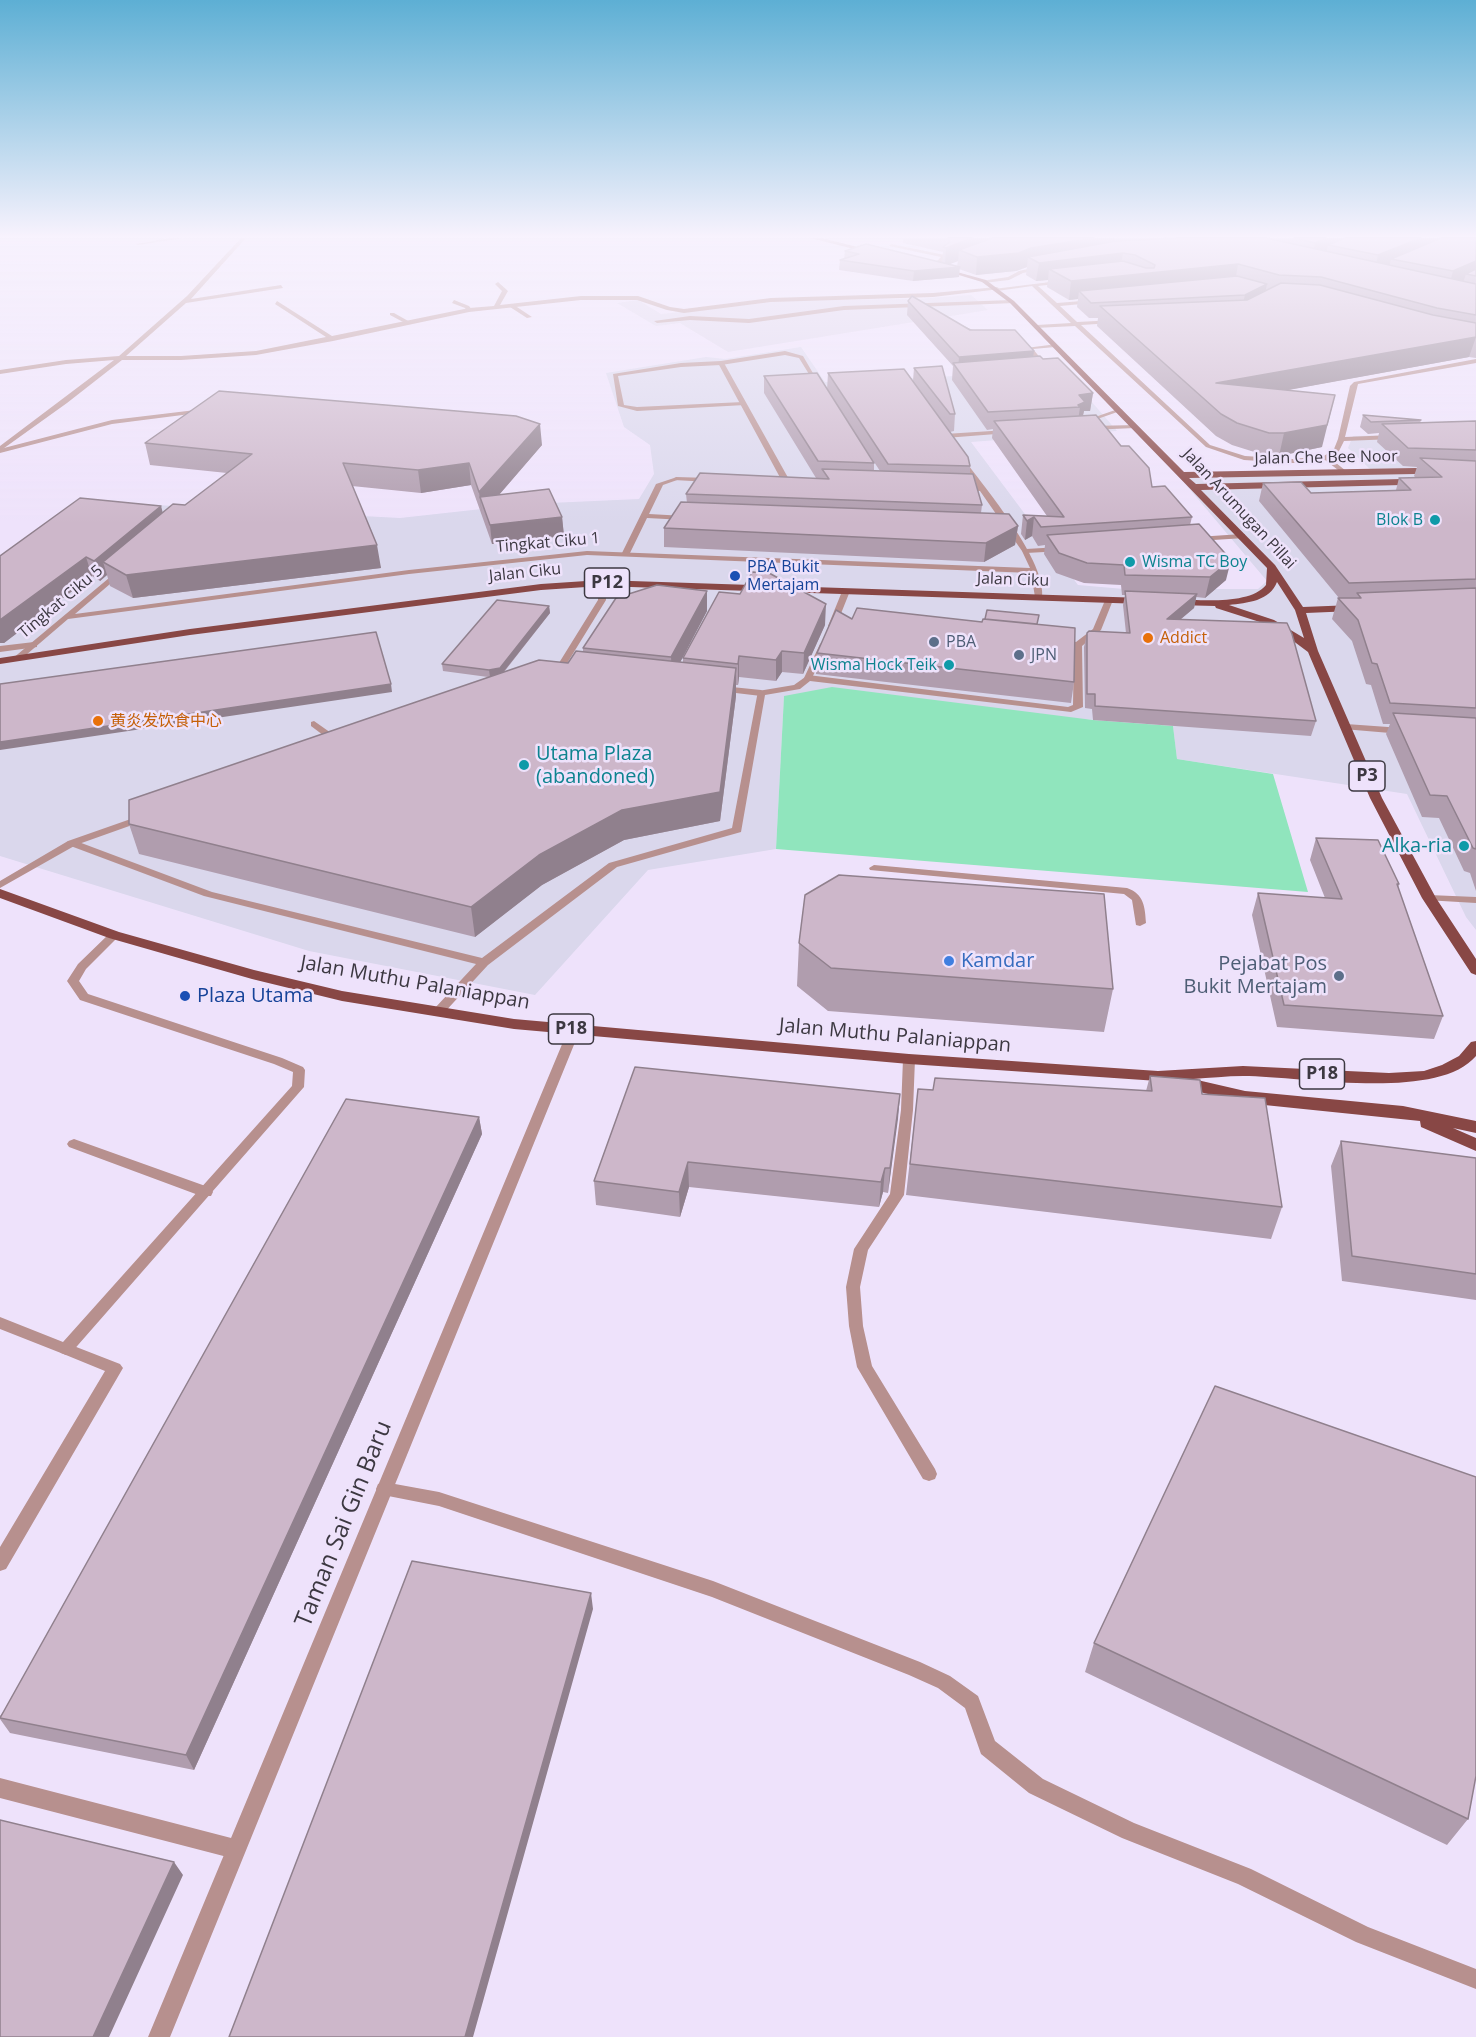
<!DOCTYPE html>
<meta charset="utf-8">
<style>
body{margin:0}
canvas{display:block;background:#eee2fb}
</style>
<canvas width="1476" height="2037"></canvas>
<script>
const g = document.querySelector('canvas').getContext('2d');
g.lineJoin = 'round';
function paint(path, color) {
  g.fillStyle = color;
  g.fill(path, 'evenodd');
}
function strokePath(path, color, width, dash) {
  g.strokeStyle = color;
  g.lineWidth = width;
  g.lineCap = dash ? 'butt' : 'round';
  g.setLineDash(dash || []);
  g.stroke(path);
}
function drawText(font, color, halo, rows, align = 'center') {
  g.font = font + ' "Open Sans","Noto Sans SC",sans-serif';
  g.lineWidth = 5;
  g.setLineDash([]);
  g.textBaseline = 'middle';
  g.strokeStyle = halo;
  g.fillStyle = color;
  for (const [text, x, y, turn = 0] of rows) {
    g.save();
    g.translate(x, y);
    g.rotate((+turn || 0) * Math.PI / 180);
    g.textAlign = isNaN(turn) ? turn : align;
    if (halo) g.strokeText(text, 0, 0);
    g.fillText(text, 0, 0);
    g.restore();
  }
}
paint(new Path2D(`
 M801,347L825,382L1065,371L1117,431L971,442L1078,585L1124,589H1258L1267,581L1176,473L1370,469L1348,448L1353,436L1476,433V930L1466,917L1407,794L1177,759L1173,726L784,696L776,849L648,870L535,995L309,951L0,856V561L81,501L400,518L527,504L639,499L654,474L650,445L624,427L606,373L706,357L725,359Z`), '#dad7ec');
paint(new Path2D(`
 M971,295L988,310L728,352L680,323L656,326L617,303L638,300L661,314L793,300L917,299Z`), '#ded6eb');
paint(new Path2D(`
 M832,687L1093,720L1173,726L1177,759L1273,774L1308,892L776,849L784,696Z`), '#90e5bd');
paint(new Path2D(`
 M891,244L945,255L946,259L935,267H931L941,257L889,246Z
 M1041,266L1043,269L1023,273L1009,280L984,283L981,281L1008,277L1019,271Z
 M1066,280L1064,283L1038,286L1057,303L1094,300L1092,303L1060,306L1077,322L1115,320L1113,323L1081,325L1210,445L1245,456L1293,459L1324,456L1334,449L1338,439L1350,386L1354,382L1476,359V363L1358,384L1345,437L1394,435L1397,437L1394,439L1344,441L1339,451L1330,458L1346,471V473H1342L1325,460L1293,463L1244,460L1206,447L1075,326L1035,328L1037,325L1071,323L1032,286L997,291L994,289Z
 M454,300L469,306L472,310L467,311L465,308L452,303Z
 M1012,300L1014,303L844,310L749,323L690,320L657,323L654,321L690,316L749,319L844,306Z
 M512,304L514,305L532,317L527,318L510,307Z
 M390,313H394L410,322L405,323L390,315Z
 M1057,344L1055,347L1033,349L1046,365V368L1043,370L1026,348Z
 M785,351L803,356L821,387H817L799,358L785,355L721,365L681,367L618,376L624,405L637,407L743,402L746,404L745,405L637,411L618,406L613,374L681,363L721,361Z
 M204,409L207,411L206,412L112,424L0,453V449L112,420Z
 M674,478L680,479L663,485L649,514L685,516L689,518L685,520L647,518L630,553L623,555L622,553L656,484Z
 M1242,534H1245V538L1197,541L1193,539L1197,537Z
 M1060,547L1064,549L1063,551L1026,553L1022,551L1026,549Z
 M1106,598L1113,600L1101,630L1082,646L1083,707L1071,712L810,681L800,689L765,695L741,832L617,867L488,965L442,1015H434L432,1012L434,1009L476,964L204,896L68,845L67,843L68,841H76L212,892L482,958L609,863L732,828L758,691L794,685L808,675L1068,707L1073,705L1074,647L1066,644L1070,641L1076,642L1093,629Z
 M34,642L37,643V647L0,652V646Z
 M314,721L341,740V744H335L311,726V722Z
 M874,865L1127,888C1144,894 1145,907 1146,923L1140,926L1136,925L1132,900L1124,894L870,870L869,868Z
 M909,1055L915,1059L913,1110L904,1195L868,1250L860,1287L863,1326L872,1366L935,1469L937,1474L935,1479L929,1481L923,1479L857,1367L849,1326L846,1287L854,1249L890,1194L901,1110L903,1059Z
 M74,1139L211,1188L213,1192L211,1196H201L69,1147L67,1144L69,1141Z
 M66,1343L120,1364L123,1368L6,1569L0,1571V1547L105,1371L61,1353L58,1349L61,1345Z
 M384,1482L439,1492L713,1581L920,1662L950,1676L978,1696L995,1741L1043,1779L1134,1823L1251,1869L1368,1927L1476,1969V1989L1356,1942L1238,1884L1122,1838L1029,1793L981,1754L965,1708L938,1688L909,1675L712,1597L439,1506L378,1494L376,1489L378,1484Z
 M0,1778L235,1839L242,1842L245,1849L242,1856L235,1859L0,1798Z`), '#b7908e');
paint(new Path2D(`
 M169,238H184L138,245L136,244Z
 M241,238H246L191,299L281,285L283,288L186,303L126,356H181L256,351L326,337L275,304L277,301L332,336L469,308L494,306L502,291L495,284L498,282L508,291L500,305L581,296H638L670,307L684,309L771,298L933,293L997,287L1000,289L933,297L771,302L684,313L667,310L637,300H581L469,312L333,341L256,355L181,360H122L67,403L0,451V446L114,360L66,364L0,374V370L66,360L119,356L187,296Z
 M721,361L724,363L791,483L789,484L783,483L718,363Z
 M1118,409L1123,410L1086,423L1081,422Z
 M1137,425V427L1135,428L1090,430L1087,428L1090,426Z
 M1007,430L1009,431V433L945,438L942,436L945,434Z
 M961,457L963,458C985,488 1048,562 1042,599L1035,597L1031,573L587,555L409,574L68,619L19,661L12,659L121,568L125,570L124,572L75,614L409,570L587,551L1030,568L1022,551L980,491L962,490L958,488L962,486L977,487L958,459Z
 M676,477L710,478L714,480L710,482L674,480V478Z
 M598,581L605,583L606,600L561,673H555L554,671L598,600Z
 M843,589L850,591L836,626L829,628L828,626Z
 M824,641L828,644L812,678L808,681L805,680L804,678L820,644Z
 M722,686L761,690L766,693L761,696L719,691L718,689Z
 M1346,724L1402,728L1407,731L1402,734L1343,729V725Z
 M145,814L149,815V819L76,845L0,888V881L68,841Z
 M1429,895L1476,897V903L1425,900L1424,898Z
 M114,932L118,933L120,935L86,969L79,981L88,994L282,1058L303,1067L305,1070L304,1087L71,1353L66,1355L0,1329V1317L63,1342L292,1086L293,1072L274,1064L80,1000L67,981L78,964L110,933Z
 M574,1026L580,1030L170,2037H148L568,1030Z`), '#b7908e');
paint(new Path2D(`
 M810,238H822L877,252L874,254Z
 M939,267L986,280L1014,301L1184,472L1415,468L1476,471V477L1415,474L1189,478L1196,484L1402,479L1406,482L1402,485L1201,490L1275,565L1303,607L1353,605L1358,608L1353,611L1306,613L1318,651L1382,798L1436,898L1476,959V975L1471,973L1422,898L1370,798L1308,652L1288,637L1266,624L1216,608L1215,606L1176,605L1171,602L1176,599C1200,600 1250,605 1266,585L1267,568L1010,303L982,282L939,269ZM1277,582L1295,610L1304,638L1274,620L1229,605C1247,603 1270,601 1277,582Z
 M601,580L1143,598L1148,601L1143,604L601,586L541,590L190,635L0,664V658L190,629L541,584Z
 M0,889L119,932L254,970L342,991L514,1019L909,1054L1158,1071L1243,1066L1389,1073L1424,1071L1442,1065L1459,1056L1471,1042L1476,1041V1056C1437,1102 1301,1076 1243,1076C1227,1076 1209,1078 1193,1079L1245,1091L1403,1106L1476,1121V1133L1453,1128L1476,1138V1151L1421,1127L1420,1121L1245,1103L1175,1086L1174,1080L1158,1081L909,1064L514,1029L342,1001L252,979L109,938L0,898Z`), '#884745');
paint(new Path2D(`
 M903,238H1476V358L1469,357L1287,390L1322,447L1279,456L1264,455L1232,445L1216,436L1097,326L1098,318H1089L1077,307L1078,299L1069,300L1047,287L1048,280L1036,281L1026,275L1027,267L1016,271L976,275L959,269V277L913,281L839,270L840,260L844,259L845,251L942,262L943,252L903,243ZM958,261L957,266L949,264Z
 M908,301L1033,357L1043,359L1093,393L1090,411H1084L1083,416L1152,487L1192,517L1190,525L1226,580L1205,598L1196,597L1194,608L1180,620L1316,721L1311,736L1093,720L1092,709L1085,708L1084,647L1087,633H1126L1123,605L1125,595H1122L1121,585L1084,583L1056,573L1044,554L1045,545L1038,546L1032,536L1025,540L1021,534L1023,515L1047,516L992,438L993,429L987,430L952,380L953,366L907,315Z
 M914,368L955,414L954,431L950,432L970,466V474L982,505L981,513L1018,526L1015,545L984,562L664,547V528L687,503L686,494L816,478L764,393V376L874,463V471H880L827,390L828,373L913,381Z
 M1363,415L1421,420L1420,423L1476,421V891L1470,873L1464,871L1439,818L1422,817L1386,734L1390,724H1383L1371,685L1366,684L1352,641L1332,619L1338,598H1339L1259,501L1263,483L1311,493L1396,490L1399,478H1416L1414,476L1417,467L1403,466L1377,442L1379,433L1368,434L1360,427Z
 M145,443L542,445L499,495L562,517L564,536L492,544L471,485L421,493L352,486L381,568L133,598L110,586L107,575L100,581L92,576L4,643H0V556L161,506L162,513L185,505L227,473L150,465Z
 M707,591V611L680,662H683V658L825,625L803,674L782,672L776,681L739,677L738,685H736V696L720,821L624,840L542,885L475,937L139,854L129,824L488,677L443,671L442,664L549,606L550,613L504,672L568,663L583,652V648Z
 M852,619L1037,624L1074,682L1071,703L816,674L817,653Z
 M1316,838L1399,884L1398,888L1443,1016L1434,1039L1277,1027L1252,915L1258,893L1325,898L1310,860Z
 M799,943L1113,989L1104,1032L828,1011L797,986Z
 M1150,1076L1202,1094L1282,1207L1271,1239L906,1195L918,1089L933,1090L1146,1091Z
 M900,1094L888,1193L883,1192L879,1207L689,1187L680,1217L596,1205L594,1181Z
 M479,1117L482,1134L194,1770L10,1733L0,1719V1716Z
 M1341,1141L1476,1158V1300L1342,1281L1331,1166Z
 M1094,1643L1468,1819L1447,1845L1085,1672Z`), '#b09dae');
paint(new Path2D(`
 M972,238H1018L959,250L958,261L945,266L946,248Z
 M1094,238H1115L1113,253H1123L1120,271L1049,269L1048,280L1036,281L1039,263L1028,257L1027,267L1016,271L976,275L977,257Z
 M1326,238H1365L1328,245L1326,254L1311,261L1315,243Z
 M1421,238H1459L1391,259L1389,267L1374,274L1378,255Z
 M1476,261V276L1466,274L1463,283L1448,290L1453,271Z
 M1238,264L1235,283L1079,291L1078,299L1069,300L1071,281Z
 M960,267L959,277L913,281L914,271Z
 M1267,284L1264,299L1241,311L1245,295Z
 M1476,337L1469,357L1212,404L1216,383Z
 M1034,351L1032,365L958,370L959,357Z
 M1093,393L1090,411H1084L1082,419L1078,421L1080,407L1078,408L1079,395Z
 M1335,395L1322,447L1279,456L1284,433Z
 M540,424L542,445L485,511L480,497L482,515L479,492Z
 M469,463L471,485L421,493L418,470Z
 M161,506L166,525L103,562L107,575L100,581L94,561Z
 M562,517L564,536L492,544L490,525Z
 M1034,517L1032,536L1025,540L1027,521Z
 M1018,526L1015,545L984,562L986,543Z
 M377,545L381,568L133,598L126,575Z
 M86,557L92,576L4,643H0V620Z
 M1231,560L1226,580L1205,598L1210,577Z
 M707,591V611L672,678L671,657Z
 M1197,594L1194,608L1164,633L1167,619Z
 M826,604L825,625L803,674L804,653Z
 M549,606L550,613L501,675L490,677L489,670Z
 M782,651V672L776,681V660Z
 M739,656V677L738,685V664Z
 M736,668V696L720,821L624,840L542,885L475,937L471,907L539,855Z
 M391,684L392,692L0,750V742Z
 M900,1094L898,1119L888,1193L890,1168Z
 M479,1117L482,1134L194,1770L186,1755Z
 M688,1162L689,1187L680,1217L679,1192Z
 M885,1168L883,1192L879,1207L881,1182Z
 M591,1593L593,1609L473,2037H465Z
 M174,1862L183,1875L109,2037H93Z`), '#90808d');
const building = new Path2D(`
 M948,238H972L946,248L943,247L950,242Z
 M992,238H1094L1031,248L1019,253L977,257L959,250Z
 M1178,238H1266L1476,284V315L1437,308L1321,277L1279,275L1238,264L1071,281L1049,269L1123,261L1146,268H1154L1155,265L1135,255L1123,253L1039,263L1028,257L1116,241Z
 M1294,238H1326L1315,243Z
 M1345,238H1421L1378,255L1328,245Z
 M1441,238H1476V261L1453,271L1391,259Z
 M866,244L960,267L914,271L840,260L859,254L845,251Z
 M1476,269V276L1466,274Z
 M1237,276L1267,284L1245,295L1091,303L1079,291Z
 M1281,283L1320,285L1433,315L1476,323V337L1216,383L1335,395L1327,425L1284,433H1269L1237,423L1221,414L1100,306L1247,300Z
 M912,296L970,330H1015L1034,351L959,357L908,301Z
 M1040,356L1043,359L1058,358L1093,393L1079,395L1085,402L1078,405L1080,407L988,412L953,363Z
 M942,366L955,414H950L914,368Z
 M904,369L968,457L970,466L888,464L828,373Z
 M817,373L874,463L818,461L764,376Z
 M219,391L516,416L540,424L479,492L469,463L418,470L343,463L377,545L126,575L103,562L173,504L185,505L252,454L145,443Z
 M1096,415L1121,446H1129L1149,468L1152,487L1165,486L1192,517L1041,527L1034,517L1027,521L1023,515L1064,517L994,421Z
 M1363,415L1421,420L1371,422Z
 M1476,421V450L1408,448L1382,424Z
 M1420,458L1476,461V579L1349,583L1263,483L1301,482L1311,493L1411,490L1399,478L1442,477Z
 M822,469L973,474L982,505L686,494L700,473L829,479Z
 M549,489L562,517L490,525L480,497Z
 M80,498L161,506L94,561L86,557L0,620V556Z
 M681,502L1009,514L1018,526L986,543L664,528Z
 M1199,524L1231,560L1210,577L1125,575L1124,565L1087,563L1059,553L1047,535Z
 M752,572L769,573L826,604L804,653L782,651L776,660L739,656L738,664L683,658L719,592L740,594Z
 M657,585L707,591L671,657L583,648L616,598Z
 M1476,588V708L1390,703L1377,664L1372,663L1358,620L1338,598H1361L1357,593Z
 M1125,591L1197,594L1167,619L1287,623L1292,634L1316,721L1095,706V694H1087V633L1089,631L1130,633Z
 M497,600L549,606L500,668L489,670L442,664Z
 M857,608L982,622L983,619L1075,628L1074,682L817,653L836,610L852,619Z
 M987,610L1039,615L1037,624L985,619Z
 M376,632L391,684L0,742V684Z
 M576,651L736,668L720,792L622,810L539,855L471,907L129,824V800L539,660L568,663Z
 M1393,713L1476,718V849L1473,848L1447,796L1430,795Z
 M1316,838L1378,840L1399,884H1397L1443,1016L1284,1005L1258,893L1342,899Z
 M839,875L1104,894L1113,989L831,968L799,943L805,895Z
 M635,1067L900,1094L890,1168H885L881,1182L688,1162L679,1192L594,1181Z
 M1150,1076L1200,1080L1202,1094L1265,1098L1282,1207L910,1164L918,1089L933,1090L935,1078L1152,1091Z
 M346,1099L479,1117L186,1755L0,1718Z
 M1341,1141L1476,1158V1274L1352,1256Z
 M1215,1386L1476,1477V1776L1468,1819L1094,1643Z
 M412,1561L591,1593L465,2037H229Z
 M0,1820L174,1862L93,2037H0Z`);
paint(building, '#cdb7ca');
strokePath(building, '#90808d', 1.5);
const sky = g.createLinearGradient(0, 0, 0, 524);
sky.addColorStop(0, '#5dafd4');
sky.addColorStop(0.45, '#f7f2fd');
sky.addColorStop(1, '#f7f2fd00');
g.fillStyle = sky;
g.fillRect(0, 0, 1476, 524);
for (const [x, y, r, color] of [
 [1435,520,6,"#0f9aa8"],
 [1130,562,6,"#0f9aa8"],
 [735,576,6,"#1a4fb4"],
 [1148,638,6,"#e8710a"],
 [934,642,6,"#5c6f8a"],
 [1019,655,6,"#5c6f8a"],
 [949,665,6,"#0f9aa8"],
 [98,721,6,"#e8710a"],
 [524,765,6,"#0f9aa8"],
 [1464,846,6,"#0f9aa8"],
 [949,961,6,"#3f7fe0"],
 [1339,976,6,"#5c6f8a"],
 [185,996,6,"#1a4fb4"]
]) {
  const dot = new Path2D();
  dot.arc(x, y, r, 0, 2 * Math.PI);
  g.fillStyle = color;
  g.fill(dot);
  strokePath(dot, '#eee2fb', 2);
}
drawText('16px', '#3c3841', '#eee2fb', [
 ["Jalan Che Bee Noor",1326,458,-1],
 ["Jalan Arumugan Pillai",1239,509,47],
 ["Tingkat Ciku 1",548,543,-5],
 ["Jalan Ciku",525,573,-6],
 ["Jalan Ciku",1013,580,2],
 ["Tingkat Ciku 5",61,602,-40]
]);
drawText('16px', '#0d838f', '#eee2fb', [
 ["Blok B",1423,520],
 ["Wisma TC Boy",1142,562,"left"],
 ["Wisma Hock Teik",937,665]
], 'right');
drawText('16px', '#164399', '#eee2fb', [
 ["PBA Bukit",747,567],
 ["Mertajam",747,585]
], 'left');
drawText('16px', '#c56008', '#eee2fb', [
 ["Addict",1160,638],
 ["黄炎发饮食中心",110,721]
], 'left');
drawText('16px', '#4e5e75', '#eee2fb', [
 ["PBA",946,642],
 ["JPN",1031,655]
], 'left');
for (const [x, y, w] of [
 [607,583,45],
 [1367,776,36],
 [571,1029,45],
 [1322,1074,45]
]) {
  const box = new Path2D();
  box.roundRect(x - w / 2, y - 15, w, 30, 4.5);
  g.fillStyle = '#eee2fb';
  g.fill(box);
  strokePath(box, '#3c3841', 1.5);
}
drawText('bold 18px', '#3c3841', null, [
 ["P12",607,583],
 ["P3",1367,776],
 ["P18",571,1029],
 ["P18",1322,1074]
]);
drawText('20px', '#0d838f', '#eee2fb', [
 ["Utama Plaza",536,754],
 ["(abandoned)",536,777],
 ["Alka-ria",1452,846,"right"]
], 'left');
drawText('20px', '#366cbe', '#eee2fb', [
 ["Kamdar",961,961]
], 'left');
drawText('20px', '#4e5e75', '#eee2fb', [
 ["Pejabat Pos",1327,964],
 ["Bukit Mertajam",1327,987]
], 'right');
drawText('20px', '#3c3841', '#eee2fb', [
 ["Jalan Muthu Palaniappan",415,983,10],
 ["Jalan Muthu Palaniappan",895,1036,5]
]);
drawText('20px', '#164399', '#eee2fb', [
 ["Plaza Utama",197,996]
], 'left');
drawText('24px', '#3c3841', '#eee2fb', [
 ["Taman Sai Gin Baru",344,1524,-68]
]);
</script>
